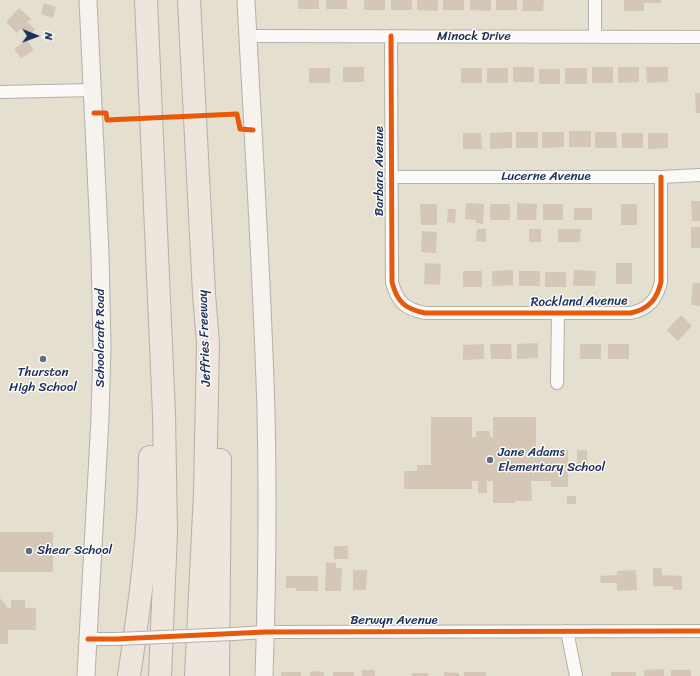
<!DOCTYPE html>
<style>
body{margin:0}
#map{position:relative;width:700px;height:676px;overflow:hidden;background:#e4dfce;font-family:Sriracha,sans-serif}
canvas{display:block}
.north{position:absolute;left:16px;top:16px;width:40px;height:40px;-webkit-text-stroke:3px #fdfcf7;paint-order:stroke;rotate:91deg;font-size:11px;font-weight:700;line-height:16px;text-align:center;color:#1b2f5e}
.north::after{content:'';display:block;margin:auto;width:14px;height:18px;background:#1b2f5e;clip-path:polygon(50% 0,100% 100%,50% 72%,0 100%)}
</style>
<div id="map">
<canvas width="700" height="676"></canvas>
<div class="north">N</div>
</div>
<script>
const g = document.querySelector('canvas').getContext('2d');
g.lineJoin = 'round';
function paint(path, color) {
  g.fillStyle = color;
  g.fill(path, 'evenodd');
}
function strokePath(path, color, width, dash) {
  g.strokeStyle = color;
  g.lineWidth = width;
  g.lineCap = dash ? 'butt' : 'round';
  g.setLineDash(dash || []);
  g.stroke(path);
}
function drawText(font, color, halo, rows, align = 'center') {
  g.font = font + ' Sriracha,sans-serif';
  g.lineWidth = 3;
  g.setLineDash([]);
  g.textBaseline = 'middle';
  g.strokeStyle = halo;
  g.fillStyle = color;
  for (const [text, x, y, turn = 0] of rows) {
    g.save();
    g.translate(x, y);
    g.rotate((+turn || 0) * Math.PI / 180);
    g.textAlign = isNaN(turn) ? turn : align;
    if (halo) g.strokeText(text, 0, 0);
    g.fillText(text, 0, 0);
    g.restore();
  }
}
paint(new Path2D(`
 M298,0H319V9H298Z
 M326,0H347V9H326Z
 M364,0H385V10H364Z
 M391,0H412V10H391Z
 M417,0H438V11L417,10Z
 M443,0H464V10H443Z
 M470,0H491V11L470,10Z
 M496,0H517V10H496Z
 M523,0H544L543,11H522Z
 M624,0H661V3H644V11H624Z
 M44,3L56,7L53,18L41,14Z
 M19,8L31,19L27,22L35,29L29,36L21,29L17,33L6,22Z
 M27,40L34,50L21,58L14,49Z
 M343,67H364V82H343Z
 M513,67H534V82H513Z
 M592,67H613V83H592Z
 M618,67H639V82L618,83Z
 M646,67H668V82L647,83Z
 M309,68H330V83H309Z
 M461,68H482V83H461Z
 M487,68H508V83H487Z
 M565,68H587V84H565Z
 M539,69H560V84H539Z
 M695,93H700V113H696Z
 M569,131H591V147H569Z
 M512,132V148L490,149V133Z
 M516,132H538V148H516Z
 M542,132H564V147L542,148Z
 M595,132H616L617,148H595Z
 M463,133H481L482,149H463Z
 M622,133H643V148H622Z
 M648,133H668V148L648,149Z
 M691,201H700V221H692Z
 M466,203L484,204L483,224L476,223V220L465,219Z
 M517,203L537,204L536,220H517Z
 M420,204H437V225H421Z
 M490,204H510V220H490Z
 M543,204H563V220H543Z
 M621,204H637V225H621Z
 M574,208H592V220H574Z
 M448,209H456L455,223L447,222Z
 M691,227H700V248H691Z
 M477,229H486V242L476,241Z
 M529,229H541V242H529Z
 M558,229H581L580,242H558Z
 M422,231L437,232L436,253L421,252Z
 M425,263L441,264L440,285L424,284Z
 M616,263H632V284H616Z
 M513,270V285L492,286V271Z
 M574,270L596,271L595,286H573Z
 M463,271H482V287H463Z
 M519,271H540V286H519Z
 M545,272H566V287H545Z
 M693,283H700V306L691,305Z
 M681,315L692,326L678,341L667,330Z
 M538,343V358L517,359V344Z
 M484,344V359L463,360V345Z
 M490,344H511L512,359H491Z
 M580,344H601V359H580Z
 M608,344H629V359H608Z
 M431,417H472V437H476V431H490V437H493V417H536V450H568V487H551V481H531L532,501H515V503H493V481H486V482H487V493H478V482L479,481H472V489H404V471H417V465H431Z
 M577,450H587L588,468H577Z
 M567,496H576V504H567Z
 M0,532H53V548H58V555H53V572H0Z
 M334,546H348V559H334Z
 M326,562L336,563V568H342L341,591H325Z
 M653,568H662V575L682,576V590H673V586H653Z
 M353,570H367L366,590H353Z
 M636,570L637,590L617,591V583H601L600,576L617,575V571Z
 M286,576H318V591H296V588H286Z
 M0,598L8,608H11V600H25V608H36V630H8V644H0Z
 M664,669V676H644V670Z
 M361,670H375V676H362Z
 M671,670H691V676H671Z
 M311,671L324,672V676H310Z
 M281,672H301V676H281Z
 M333,672H354V676H333Z
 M444,672L459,673V676H444Z
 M464,672H486V676H464Z
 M611,672H636V676H611Z
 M412,673H428V676H412Z`), '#d4c7b6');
const minor = new Path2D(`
 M248,36L700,37
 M391,36L392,282C397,302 405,309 425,313H631C649,309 657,299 661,282V177
 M595,37V0
 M0,92L92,90
 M391,177H661L700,175
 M557,383L558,314
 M567,631L576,676
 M233,634L265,632L700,631
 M88,639H116`);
const secondary = new Path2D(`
 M246,0C253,137 262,274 266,411C268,499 267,588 264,676
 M86,676L100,418L102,346L100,254L88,0`);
const motorway = new Path2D(`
 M146,0L164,414L166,533L160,676
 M189,0L204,294L208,343L205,492L196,676
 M129,676C140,603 150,531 150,457
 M218,676L220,460`);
strokePath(minor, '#b2b1aa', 14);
strokePath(secondary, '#b2b1aa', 19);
strokePath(motorway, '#b2b1aa', 24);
strokePath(minor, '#fbfaf8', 12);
strokePath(secondary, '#f6f2ed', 17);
strokePath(motorway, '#eee5dd', 22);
const minorBridge = new Path2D(`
 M116,639L233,634`);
strokePath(minorBridge, '#b2b1aa', 14, []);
strokePath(minorBridge, '#fbfaf8', 12);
strokePath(new Path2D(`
 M391,36L392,282C397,302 405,309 425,313H631C649,309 657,299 661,282V177
 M94,113H106L107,120L237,114L240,129L253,130
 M88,639H116L265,632L700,631`), '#e8590c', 5);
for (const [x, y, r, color] of [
 [43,359,4,"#616d85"],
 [490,460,4,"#616d85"],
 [29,551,4,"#616d85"]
]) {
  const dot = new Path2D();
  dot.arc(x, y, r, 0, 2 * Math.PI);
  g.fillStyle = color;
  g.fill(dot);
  strokePath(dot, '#fdfcf7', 1.5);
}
drawText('13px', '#1b2f5e', '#fdfcf7', [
 ["Minock Drive",474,37],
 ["Barbara Avenue",380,171,-90],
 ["Lucerne Avenue",546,177],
 ["Rockland Avenue",579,302,-1],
 ["Schoolcraft Road",101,338,-90],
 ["Jeffries Freeway",205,338,-92],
 ["Berwyn Avenue",394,621]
]);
drawText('13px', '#1b2f5e', '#fdfcf7', [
 ["Thurston",43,373,"center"],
 ["High School",43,388,"center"],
 ["Jane Adams",498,453],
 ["Elementary School",498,468],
 ["Shear School",37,551]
], 'left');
</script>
